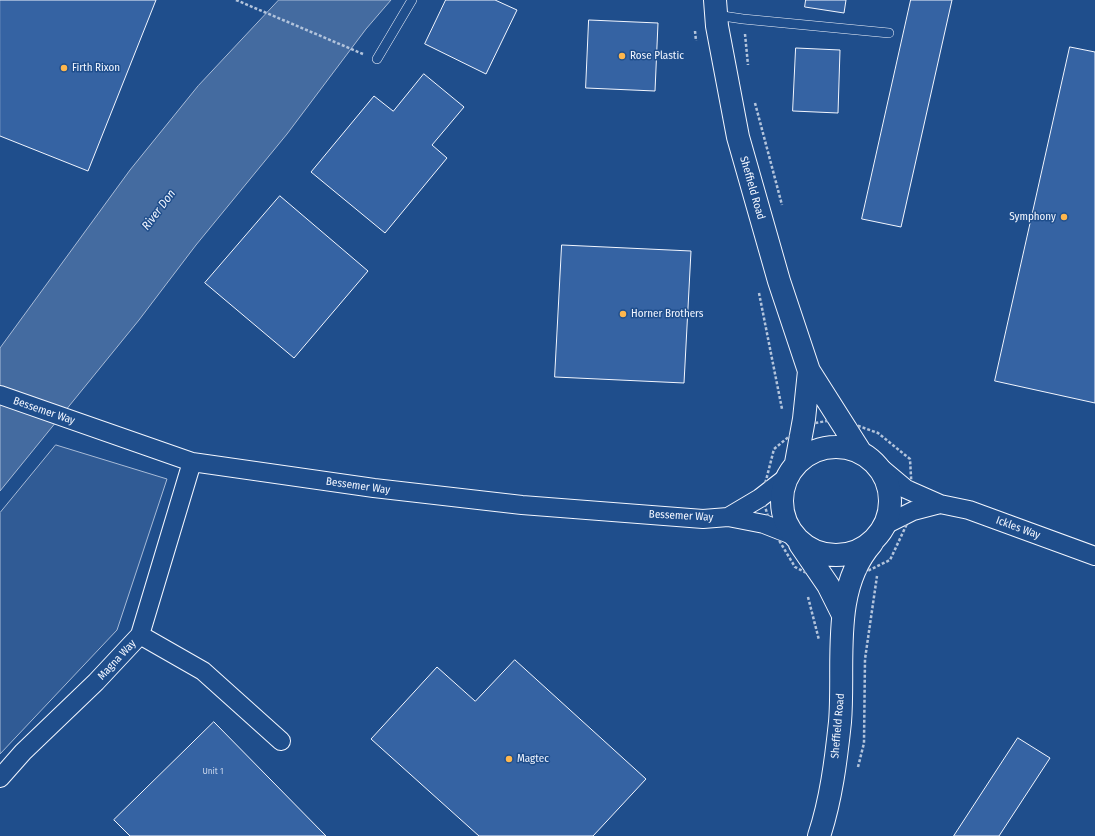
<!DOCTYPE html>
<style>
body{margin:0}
canvas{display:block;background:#1f4e8c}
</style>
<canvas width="1095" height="836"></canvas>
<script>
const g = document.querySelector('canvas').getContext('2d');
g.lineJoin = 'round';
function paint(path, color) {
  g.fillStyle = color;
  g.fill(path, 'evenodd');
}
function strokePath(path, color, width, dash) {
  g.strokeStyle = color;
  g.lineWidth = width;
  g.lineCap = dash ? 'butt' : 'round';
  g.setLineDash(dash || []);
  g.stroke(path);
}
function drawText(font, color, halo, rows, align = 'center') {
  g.font = font + ' "Fira Sans Condensed",sans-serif';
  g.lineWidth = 3;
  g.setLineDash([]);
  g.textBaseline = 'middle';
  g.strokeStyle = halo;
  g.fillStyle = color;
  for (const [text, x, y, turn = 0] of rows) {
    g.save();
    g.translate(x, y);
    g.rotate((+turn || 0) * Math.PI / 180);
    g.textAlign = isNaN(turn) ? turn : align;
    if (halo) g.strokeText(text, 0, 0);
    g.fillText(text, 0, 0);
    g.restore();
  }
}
const built = new Path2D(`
 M56,445L167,479L117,630L0,754V513Z`);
paint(built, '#305b95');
strokePath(built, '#a8bbd7', 1);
const water = new Path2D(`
 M279,0H391L366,29L287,134L196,245L139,320L0,491V348L130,170L198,86Z`);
paint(water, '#446ba0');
strokePath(water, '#a8bbd7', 1);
const building = new Path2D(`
 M0,0H156L88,171L0,136Z
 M446,0H495L517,10L486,74L425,44Z
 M806,0H846L844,13L805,7Z
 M911,0H952L901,227L862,219Z
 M589,20L658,23L655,91L586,88Z
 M1070,47L1095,52V403L995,381Z
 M796,48L840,50L838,113L793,111Z
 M424,74L464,107L432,145L447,158L385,233L311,172L374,96L393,111Z
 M280,196L368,271L294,358L205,283Z
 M562,245L691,251L684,383L555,377Z
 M515,660L646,779L593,836H479L371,739L437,667L475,701Z
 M214,722L326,836H130L114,820Z
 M1018,738L1050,758L999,836H954Z`);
paint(building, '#3563a3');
strokePath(building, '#f2f6ff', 1);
const lane = new Path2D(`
 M716,15L743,19L889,33
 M377,59L412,0`);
const street = new Path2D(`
 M0,395L192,462L374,488L522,505L703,519L728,517
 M875,463L906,489L940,504L913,511L885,525
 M787,477L760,498L728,517L764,524L792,535
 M940,504L969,510L1095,556
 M140,635L203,671L281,741
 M0,778L23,752L96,682L140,635L192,462`);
const primary = new Path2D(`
 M715,0L717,26L738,137L779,281L809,371L861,453
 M782 501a54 54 0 1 1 108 0a54 54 0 1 1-108 0Z
 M796,463L804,419L809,371
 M800,544L828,585L843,615
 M819,836C831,800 836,760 840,722C845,664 830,590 872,543`);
strokePath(lane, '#f2f6ff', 10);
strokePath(street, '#f2f6ff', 20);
strokePath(primary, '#f2f6ff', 24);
strokePath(new Path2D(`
 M236,0L363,54
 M695,31L696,41
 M745,34L748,65
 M755,103L782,205
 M759,293L782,409
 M839,419L878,433L910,459L913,511L890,560L851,579L826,583L795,567L771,527L762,496L774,449L803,425Z
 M808,597L819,640
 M858,767L864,743L865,659L877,576`), '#b3c4dc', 2.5, [3, 2]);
strokePath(lane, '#1f4e8c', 9);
strokePath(street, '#1f4e8c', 18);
strokePath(primary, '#1f4e8c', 22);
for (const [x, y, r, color] of [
 [622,56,4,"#ffb74d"],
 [64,68,4,"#ffb74d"],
 [1064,217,4,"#ffb74d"],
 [623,314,4,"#ffb74d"],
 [509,759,4,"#ffb74d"]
]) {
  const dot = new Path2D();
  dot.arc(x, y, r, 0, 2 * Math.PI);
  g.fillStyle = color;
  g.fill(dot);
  strokePath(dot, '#1f4e8c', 1.5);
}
drawText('9px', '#c3d1e8', null, [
 ["Unit 1",213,771]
]);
drawText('11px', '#f2f6ff', '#1f4e8c', [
 ["Rose Plastic",630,56],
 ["Firth Rixon",72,68],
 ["Symphony",1056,217,"right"],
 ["Horner Brothers",631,314],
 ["Magtec",517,759]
], 'left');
drawText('11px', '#f2f6ff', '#1f4e8c', [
 ["Sheffield Road",752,188,74],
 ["Bessemer Way",44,411,19],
 ["Bessemer Way",358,486,8],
 ["Bessemer Way",681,516,3],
 ["Ickles Way",1018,528,20],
 ["Magna Way",117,660,-47],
 ["Sheffield Road",838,726,-85]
]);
drawText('italic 12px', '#f2f6ff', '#1f4e8c', [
 ["River Don",159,210,-53]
]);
</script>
